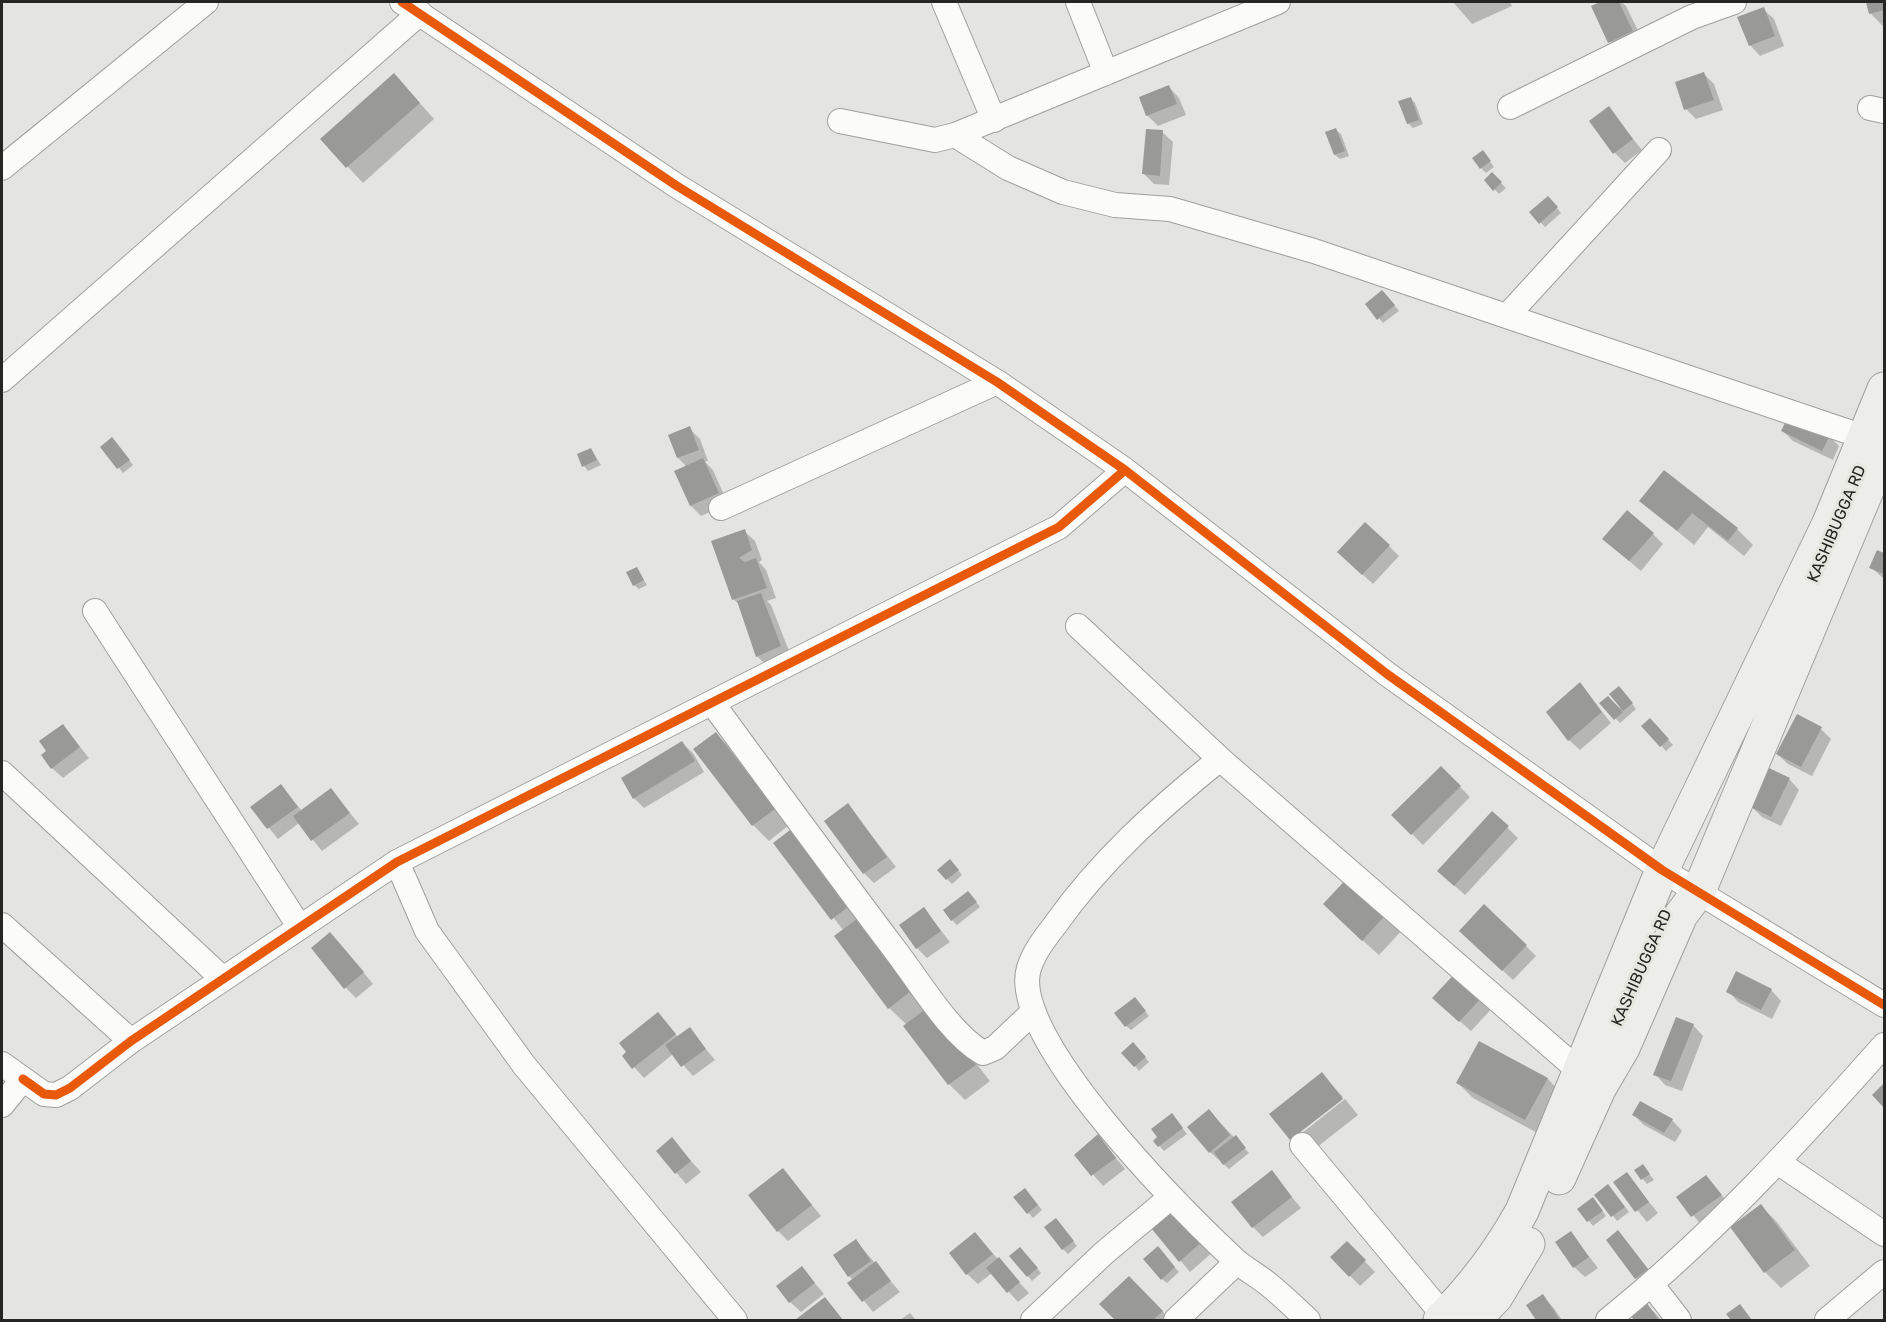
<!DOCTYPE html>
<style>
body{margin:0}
#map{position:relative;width:1886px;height:1322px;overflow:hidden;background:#e4e5e1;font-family:Rubik,sans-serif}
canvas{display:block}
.frame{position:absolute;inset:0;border:3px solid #252623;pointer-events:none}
</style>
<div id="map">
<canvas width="1886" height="1322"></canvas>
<div class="frame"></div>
</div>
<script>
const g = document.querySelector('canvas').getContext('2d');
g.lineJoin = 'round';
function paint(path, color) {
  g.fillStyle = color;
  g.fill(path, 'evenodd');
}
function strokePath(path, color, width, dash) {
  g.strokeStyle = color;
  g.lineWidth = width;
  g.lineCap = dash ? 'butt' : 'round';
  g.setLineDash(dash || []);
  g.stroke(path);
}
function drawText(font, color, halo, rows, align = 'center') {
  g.font = font + ' Rubik,sans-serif';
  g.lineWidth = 6;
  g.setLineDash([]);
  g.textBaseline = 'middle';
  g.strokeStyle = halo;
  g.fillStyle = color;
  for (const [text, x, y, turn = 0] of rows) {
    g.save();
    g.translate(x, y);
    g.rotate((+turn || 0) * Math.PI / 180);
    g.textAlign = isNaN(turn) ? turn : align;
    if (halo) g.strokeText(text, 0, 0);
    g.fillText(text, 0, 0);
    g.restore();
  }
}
paint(new Path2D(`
 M1453,2H1510L1512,6L1472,24Z
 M1603,2H1621L1626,6L1643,41L1620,52L1610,42L1593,6Z
 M1867,2H1884V27L1870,13Z
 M1763,9L1774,19L1784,46L1760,56L1750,45Z
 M1704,74L1714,84L1723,110L1696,119L1686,109Z
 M1169,87L1179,98L1186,115L1158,126L1147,115Z
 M409,91L434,119L363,183L322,139Z
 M1410,98L1415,103L1423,124L1413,128L1408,123Z
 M1608,108L1642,150L1625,163L1615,153Z
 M1336,130L1341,134L1349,156L1340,159L1335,155Z
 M1162,132L1173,142L1169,185L1154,184L1143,173Z
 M1487,157L1494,167L1486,173L1481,168Z
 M1492,174L1506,188L1499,194L1486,180Z
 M1552,202L1561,213L1545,227L1531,212Z
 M1387,296L1399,311L1383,323L1367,304Z
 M689,428L700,439L708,461L705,462L713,470L728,504L701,516L691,506L676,472L687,467L678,458L670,436Z
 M1783,431L1829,436L1839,446L1833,460L1793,441Z
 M117,444L133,465L123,473L102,447Z
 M591,449L601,465L588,471L584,466Z
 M1664,472L1737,529L1753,545L1744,556L1708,527L1694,545L1641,501Z
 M744,531L755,541L762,560L759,562L766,570L776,598L767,601L771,605L791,656L767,666L757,656L741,606L733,599L713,542Z
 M1653,534L1663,544L1641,571L1615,549Z
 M1389,546L1399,556L1373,584L1349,562Z
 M1877,552L1884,555V579L1871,567Z
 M636,568L647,585L639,589L634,585Z
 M1580,684L1611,723L1580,750L1569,740Z
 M1623,692L1636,709L1620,723L1601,703L1608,698L1620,708Z
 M1650,720L1673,745L1666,751L1643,726Z
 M63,726L89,758L63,778L52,768Z
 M1821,729L1831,739L1812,776L1788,764L1777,754Z
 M716,734L732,750L789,825L769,841L753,825Z
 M682,743L693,753L704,772L644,808L634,798Z
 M1441,768L1470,797L1423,845L1393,815Z
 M1789,779L1799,790L1781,826L1762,817L1752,807Z
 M281,786L302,811L331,790L359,824L322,851L299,823L278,839L252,807Z
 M848,805L896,867L874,883L864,873Z
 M1492,813L1518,838L1465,895L1449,881Z
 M775,844L865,922L990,1081L965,1100L949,1084L907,1025L889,1008L844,931Z
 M955,866L962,875L952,884L947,879Z
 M1351,876L1405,927L1379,955L1340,920Z
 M973,898L980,907L957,925L952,920Z
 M924,909L950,942L927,958L917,948Z
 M1471,941L1526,946L1536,956L1513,980Z
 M340,944L373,984L356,998L346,988Z
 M1460,970L1496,1004L1471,1031L1445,1008Z
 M1771,990L1781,1001L1772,1019L1738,1002L1728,991Z
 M1139,1004L1149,1016L1131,1030L1126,1026Z
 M658,1014L678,1037L689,1029L715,1060L693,1076L673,1054L644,1078L624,1056Z
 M1693,1025L1703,1036L1682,1091L1665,1085L1655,1074Z
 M1479,1043L1548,1079L1563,1095L1541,1135L1473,1098L1458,1083Z
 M1138,1049L1149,1062L1139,1071L1135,1066Z
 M1322,1074L1343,1097L1291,1138Z
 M1345,1099L1358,1115L1307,1155L1292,1141Z
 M1209,1111L1249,1153L1229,1169L1210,1152Z
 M1634,1115L1672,1120L1682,1131L1675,1142L1644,1125Z
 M1176,1120L1187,1134L1164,1151L1155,1141Z
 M1098,1136L1125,1169L1103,1186L1076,1155Z
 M672,1140L701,1172L686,1184L658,1151Z
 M1643,1166L1654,1180L1647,1184L1636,1171Z
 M783,1170L821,1216L788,1241L778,1231Z
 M1271,1172L1301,1208L1263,1237L1253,1227Z
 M1626,1174L1658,1213L1647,1222L1615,1183Z
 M1706,1177L1731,1206L1703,1227L1678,1197Z
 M1613,1191L1629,1212L1617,1221L1596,1195Z
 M1029,1194L1042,1210L1033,1218L1015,1198Z
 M1597,1204L1606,1216L1593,1226L1579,1209Z
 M1761,1206L1777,1222L1810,1266L1781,1288L1765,1272L1732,1228Z
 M1177,1210L1214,1251L1190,1272L1153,1228Z
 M1060,1225L1077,1246L1068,1254L1063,1249Z
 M1618,1232L1657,1280L1646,1288L1636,1278Z
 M1571,1233L1598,1268L1585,1277L1574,1267Z
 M975,1234L1029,1293L1018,1302L992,1273L978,1284L967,1274Z
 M856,1241L900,1292L873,1312L850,1283L853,1280L849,1276Z
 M1347,1243L1375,1272L1360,1286L1332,1257Z
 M1024,1253L1041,1273L1032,1281L1028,1276Z
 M1162,1253L1179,1272L1167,1283L1162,1279Z
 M802,1268L824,1294L801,1312L790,1302Z
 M1129,1278L1171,1320H1117L1101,1304Z
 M1542,1296L1553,1307L1562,1320H1537L1528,1306Z
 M824,1299L843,1320H797Z
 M1646,1304L1656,1314L1661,1320H1636L1631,1314Z
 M910,1313L916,1320H900Z`), '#0003');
paint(new Path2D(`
 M1600,2H1619L1633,31L1608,43L1591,6Z
 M1866,2H1884V10L1869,14Z
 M1764,7L1775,36L1749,46L1737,17Z
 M1704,72L1714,100L1684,110L1675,82Z
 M394,73L420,103L346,168L320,139Z
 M1169,85L1177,104L1146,116L1139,97Z
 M1411,97L1419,120L1407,124L1398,101Z
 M1609,106L1633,139L1613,154L1589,121Z
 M1336,128L1345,151L1334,155L1325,132Z
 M1146,129L1163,130L1160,176L1142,174Z
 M1483,150L1491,161L1480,169L1472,158Z
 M1492,172L1502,182L1493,191L1484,180Z
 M1548,196L1558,207L1539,224L1529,212Z
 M1382,290L1395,305L1377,320L1365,304Z
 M1789,415L1830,435L1822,451L1781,431Z
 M690,426L699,450L677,458L668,435Z
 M112,437L130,460L117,469L100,447Z
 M591,448L597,460L582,467L577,454Z
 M703,458L719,493L690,506L674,471Z
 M1664,470L1738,528L1728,541L1692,513L1677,531L1639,501Z
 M1627,510L1654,533L1629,561L1602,539Z
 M1365,522L1390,545L1362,575L1337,552Z
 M745,529L752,550L739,558L745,562L756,558L767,588L732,600L711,541Z
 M1877,550L1884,553V574L1869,568Z
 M637,567L644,580L633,586L626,572Z
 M761,593L781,646L756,657L737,601Z
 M1580,682L1602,712L1568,741L1546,712Z
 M1619,686L1633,703L1623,711L1609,694Z
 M1608,696L1623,712L1614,720L1599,703Z
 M1797,714L1822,727L1801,767L1776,754Z
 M1650,718L1669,739L1660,747L1641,726Z
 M63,724L80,747L51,769L41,755L46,751L39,741Z
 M716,732L775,809L752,826L693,749Z
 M682,741L695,761L633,799L621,778Z
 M1441,766L1461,786L1411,835L1391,815Z
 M1769,768L1790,778L1771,817L1750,807Z
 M281,784L298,807L267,829L250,807Z
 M331,788L350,813L311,841L293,816Z
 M848,803L887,857L863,874L824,821Z
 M1492,811L1509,826L1454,886L1437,871Z
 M794,827L852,904L831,920L773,843Z
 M950,859L959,870L946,880L937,870Z
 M1351,874L1390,910L1362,941L1323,904Z
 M968,891L977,902L951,921L943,910Z
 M1484,904L1527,945L1502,971L1459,931Z
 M924,907L941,931L916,949L899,925Z
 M861,916L915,988L888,1009L834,936Z
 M330,932L364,972L344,989L311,948Z
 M1460,968L1487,992L1459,1022L1432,998Z
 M1736,971L1772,989L1761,1010L1726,992Z
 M1135,997L1146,1011L1125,1027L1114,1013Z
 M931,1005L976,1065L948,1085L903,1026Z
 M658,1012L676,1034L632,1069L622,1056L626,1052L619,1043Z
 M1676,1017L1694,1024L1671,1081L1653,1075Z
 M690,1027L706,1049L681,1067L665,1045Z
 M1479,1041L1548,1078L1525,1120L1456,1083Z
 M1133,1042L1146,1057L1134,1067L1121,1053Z
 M1322,1072L1343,1099L1290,1140L1269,1114Z
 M1884,1083V1108L1872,1095Z
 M1640,1101L1673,1119L1664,1133L1632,1115Z
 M1209,1109L1230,1135L1209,1153L1187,1127Z
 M1172,1113L1183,1128L1158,1147L1153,1141L1157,1137L1151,1129Z
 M1098,1134L1116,1158L1091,1176L1074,1155Z
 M1236,1135L1246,1148L1223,1165L1214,1152Z
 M672,1137L691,1161L675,1174L656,1151Z
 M1643,1164L1650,1174L1641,1180L1634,1170Z
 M783,1168L812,1205L777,1232L748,1195Z
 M1272,1170L1292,1197L1252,1228L1231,1202Z
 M1627,1172L1649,1202L1635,1212L1613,1182Z
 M1706,1175L1722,1195L1691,1217L1676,1197Z
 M1608,1184L1625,1207L1611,1217L1594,1195Z
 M1025,1188L1038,1205L1027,1214L1013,1197Z
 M1593,1197L1603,1211L1587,1222L1577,1209Z
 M1761,1204L1795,1250L1764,1273L1730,1227Z
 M1177,1208L1204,1240L1179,1262L1151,1228Z
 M1056,1218L1074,1241L1062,1250L1044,1227Z
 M1618,1230L1648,1269L1635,1279L1606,1240Z
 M1571,1231L1589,1257L1573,1268L1555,1242Z
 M975,1232L993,1254L966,1275L949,1253Z
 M856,1239L871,1261L848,1277L833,1255Z
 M1347,1241L1366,1260L1349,1277L1330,1257Z
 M1158,1246L1175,1267L1161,1280L1143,1259Z
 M1020,1247L1038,1268L1027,1277L1009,1256Z
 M999,1257L1020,1282L1007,1293L986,1268Z
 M876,1261L891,1281L862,1302L847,1283Z
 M802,1266L815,1283L789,1303L776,1286Z
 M1129,1276L1163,1311L1153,1320H1115L1099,1304Z
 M1543,1294L1560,1320H1536L1526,1305Z
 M825,1297L843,1320H795Z
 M1646,1302L1659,1320H1634L1629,1314Z
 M1740,1304L1752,1320H1731L1726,1314Z`), '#999a97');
const street = new Path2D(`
 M402,2L677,186L997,382L1125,470L1387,674L1662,870L1884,1005
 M944,2L994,120
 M1078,2L1106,73
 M1510,107L1692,17L1734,2
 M1870,108L1884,111
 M840,121L935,140L955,135L1278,2
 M955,135L1008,168L1063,192L1115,205L1170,209L1314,251L1864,437
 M2,168L206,2
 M1507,316L1659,150
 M2,380L420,13
 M721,508L997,382
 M95,611L299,926
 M1078,626L1220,759L1591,1081
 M713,704C773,786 833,868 895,950C919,981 949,1033 983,1053L995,1048L1032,1013
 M1220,759C1159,808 1100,861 1055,925C1045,938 1034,952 1029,968C1007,1037 1185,1213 1235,1260C1245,1269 1257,1275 1268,1284C1282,1295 1295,1308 1308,1320
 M2,773L223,979
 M397,862L427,931L524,1065L735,1320
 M2,925L131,1041
 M2,1064L23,1079L2,1105
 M23,1079L44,1094L56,1095L70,1088L131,1041L397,862L1059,527L1125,470
 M1302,1145L1444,1316
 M1779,1163L1884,1234
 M1652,1285L1679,1320
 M1033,1320L1104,1253L1171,1197
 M1176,1320L1237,1262
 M1608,1320C1710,1238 1798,1142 1884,1045
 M1827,1320L1884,1272`);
const secondary = new Path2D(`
 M1559,1178L1599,1089L1623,1048L1681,915L1699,891L1884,450
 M1440,1320C1473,1287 1499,1253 1522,1211L1662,870L1829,523L1884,389
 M1474,1320L1496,1297L1528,1244`);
strokePath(street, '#9fa09c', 26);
strokePath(secondary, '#9fa09c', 35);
strokePath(street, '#fbfbfa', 24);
strokePath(secondary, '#edeeea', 33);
strokePath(new Path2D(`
 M402,2L677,186L997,382L1125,470L1387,674L1662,870L1884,1005
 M23,1079L44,1094L56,1095L70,1088L131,1041L397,862L1059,527L1125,470`), '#e8590c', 9);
drawText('16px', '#252623', '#e5e7df', [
 ["KASHIBUGGA RD",1837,524,-67],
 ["KASHIBUGGA RD",1642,968,-66]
]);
</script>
